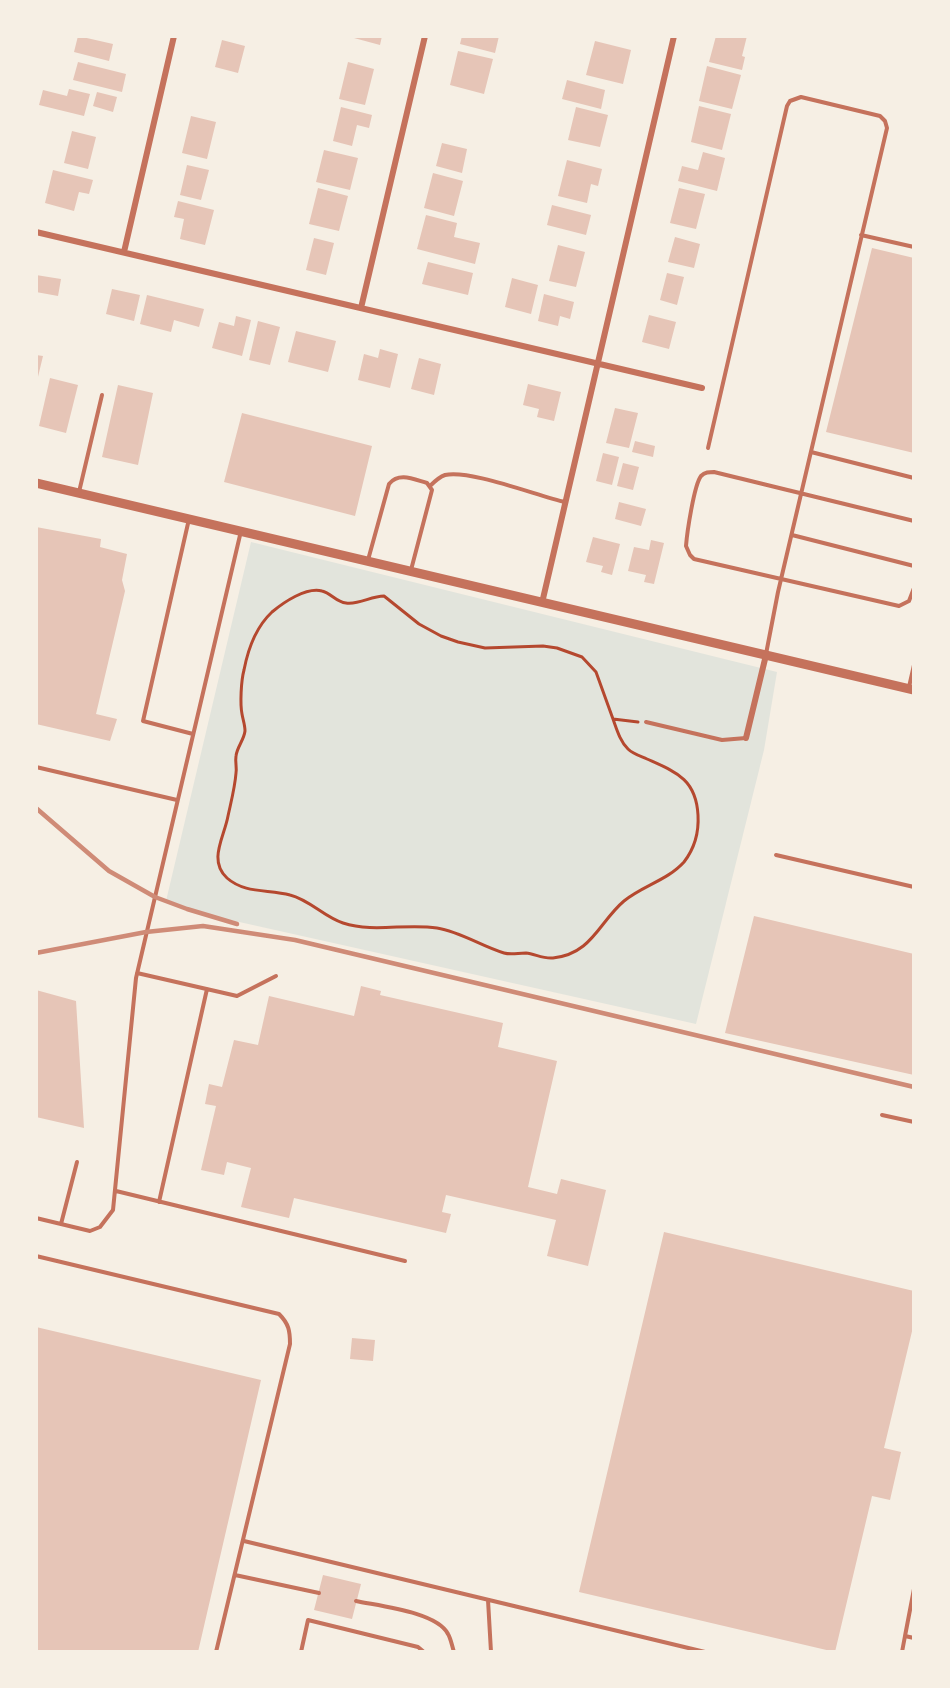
<!DOCTYPE html>
<style>
body{margin:0}
#map{position:relative;width:950px;height:1688px;overflow:hidden;background:#f6efe4;font-family:Arial,sans-serif}
canvas{display:block}
.frame{position:absolute;inset:0;border:38px solid #f6efe4;pointer-events:none}
</style>
<div id="map">
<canvas width="950" height="1688"></canvas>
<div class="frame"></div>
</div>
<script>
const g = document.querySelector('canvas').getContext('2d');
g.lineJoin = 'round';
function paint(path, color) {
  g.fillStyle = color;
  g.fill(path, 'evenodd');
}
function strokePath(path, color, width, dash) {
  g.strokeStyle = color;
  g.lineWidth = width;
  g.lineCap = dash ? 'butt' : 'round';
  g.setLineDash(dash || []);
  g.stroke(path);
}
paint(new Path2D(`
 M251,542L777,672L764,750L696,1024L208,915L166,901Z`), '#e2e4dc');
paint(new Path2D(`
 M78,36L113,44L109,61L74,52Z
 M354,36H382L380,45L354,38Z
 M462,36H499L495,53L460,44Z
 M716,36H747L742,56L745,57L742,70L709,62Z
 M222,40L245,46L238,73L215,67Z
 M595,41L631,50L623,84L586,75Z
 M458,51L493,59L484,94L450,85Z
 M78,62L126,74L122,92L73,80Z
 M348,62L374,69L365,105L339,99Z
 M707,66L741,75L732,109L699,101Z
 M567,80L605,90L601,109L562,99Z
 M69,89L90,94L84,116L39,105L43,90L67,96Z
 M97,92L117,97L113,112L93,106Z
 M699,106L731,114L722,150L691,142Z
 M341,107L372,115L369,128L357,125L352,146L333,141Z
 M576,107L608,115L600,147L568,140Z
 M191,116L216,122L207,159L182,153Z
 M72,131L96,137L88,169L64,163Z
 M442,143L467,149L462,173L436,166Z
 M324,150L358,158L350,190L316,182Z
 M703,152L725,158L717,191L678,181L682,166L698,170Z
 M567,160L602,169L598,186L591,184L587,203L558,196Z
 M187,165L209,170L201,200L180,195Z
 M53,170L93,180L89,194L79,192L74,211L45,203Z
 M433,173L463,181L454,216L424,208Z
 M318,188L348,196L339,231L309,224Z
 M679,188L705,194L696,229L670,223Z
 M178,201L214,210L205,245L180,239L184,219L174,217Z
 M552,205L591,215L586,235L547,225Z
 M426,215L457,223L454,237L480,243L475,264L417,249Z
 M675,237L700,244L694,268L668,262Z
 M314,238L334,243L326,275L306,270Z
 M558,245L585,252L576,287L549,281Z
 M872,248L914,258V453L826,432Z
 M428,262L473,273L468,295L422,284Z
 M667,273L684,277L677,305L660,300Z
 M36,275L61,279L58,296L36,292Z
 M512,278L538,285L531,314L505,307Z
 M112,289L140,295L134,321L106,314Z
 M544,294L574,302L570,319L560,316L558,326L538,321Z
 M147,295L204,309L199,327L174,320L171,332L140,324Z
 M649,315L676,322L669,349L642,342Z
 M236,316L251,320L242,356L212,348L219,322L234,326Z
 M258,321L280,327L270,365L249,360Z
 M296,331L336,341L328,372L288,362Z
 M380,349L398,354L390,388L358,380L364,354L378,358Z
 M36,355L43,356L37,381H36Z
 M419,358L441,364L434,395L411,389Z
 M50,378L78,385L66,433L39,426Z
 M528,384L561,392L554,421L537,417L539,409L523,405Z
 M118,385L153,393L138,465L102,457Z
 M615,408L638,413L629,448L606,443Z
 M242,413L372,446L355,516L224,482Z
 M635,441L655,446L653,457L632,452Z
 M603,453L619,457L612,485L596,481Z
 M623,463L639,467L633,490L617,486Z
 M619,502L646,509L641,526L615,519Z
 M36,527L101,539L100,547L127,554L122,580L125,591L96,714L117,719L110,741L36,724Z
 M593,537L620,544L612,575L601,572L603,566L586,562Z
 M651,540L664,543L654,584L644,582L646,575L628,571L634,547L649,550Z
 M754,916L914,954V1075L725,1033Z
 M361,986L381,991L380,995L503,1023L498,1047L557,1061L528,1187L557,1194L561,1179L606,1190L588,1266L547,1256L556,1220L446,1195L442,1212L451,1214L446,1233L294,1198L289,1218L241,1207L251,1168L227,1162L224,1175L201,1170L216,1106L205,1104L209,1084L222,1087L234,1040L258,1045L269,996L354,1016Z
 M36,990L76,1001L84,1128L36,1117Z
 M664,1232L914,1291V1323L884,1448L901,1452L890,1500L872,1496L835,1652L579,1592Z
 M36,1327L261,1380L198,1652H36Z
 M352,1338L375,1340L373,1361L350,1359Z
 M323,1575L361,1584L352,1619L314,1610Z`), '#e6c5b7');
strokePath(new Path2D(`
 M613,719L596,672L582,657L557,648L543,646L485,648L458,642L441,636L419,624L384,596C371,596 359,605 346,603C336,602 331,593 322,591C306,587 284,602 272,612C256,627 248,649 244,670C241,681 240,704 242,714C243,720 245,725 245,731C244,740 237,747 236,756C235,762 237,768 236,773C235,787 231,802 228,816C224,838 208,860 227,878C245,894 269,889 290,895C310,900 324,917 343,923C374,933 406,923 437,928C461,932 481,946 504,953C511,955 518,953 526,953C535,954 543,959 553,958C592,954 599,922 624,901C642,886 668,880 684,862C694,849 699,832 698,815C696,779 676,772 647,759C640,756 633,754 628,749C620,741 617,730 613,719L638,722`), '#b5482f', 3);
strokePath(new Path2D(`
 M861,235L914,247
 M708,448L787,106L790,101L801,97L880,116L885,121L887,128L778,592L766,654
 M811,452L914,478
 M430,486C434,482 439,477 445,475C469,469 538,496 565,502
 M79,492L102,395
 M189,519L143,721L193,734
 M914,521L714,472C709,472 705,472 701,476C694,485 687,533 686,546L690,555L694,559L899,606L909,601L914,588
 M792,535L914,566
 M368,560L389,484C399,472 413,479 427,483L432,490L411,570
 M909,687L914,665
 M646,722L722,740L746,738
 M36,767L177,800
 M776,855L914,887
 M137,973L237,996L276,976
 M882,1115L914,1122
 M116,1191L405,1261
 M159,1202L207,989
 M36,1218L90,1231L100,1227L113,1210L136,978L241,531
 M61,1224L77,1162
 M36,1256L279,1314C289,1324 290,1331 290,1344L216,1652
 M244,1541L705,1652
 M235,1575L319,1593
 M488,1600L491,1652
 M356,1601C379,1606 437,1612 448,1634C451,1639 452,1646 454,1652
 M905,1636L914,1589
 M301,1652L308,1620L418,1647L424,1652
 M902,1652L905,1636L914,1638`), '#c5725c', 4);
strokePath(new Path2D(`
 M36,232L702,388
 M124,252L174,36
 M361,308L425,36
 M542,603L674,36
 M746,738L766,655`), '#c5725c', 6);
strokePath(new Path2D(`
 M36,483L914,690`), '#c5725c', 9);
strokePath(new Path2D(`
 M36,808L109,871L155,897L187,909L237,924
 M36,953L146,932L203,926L295,940L914,1087`), '#cf8b77', 4.5);
</script>
